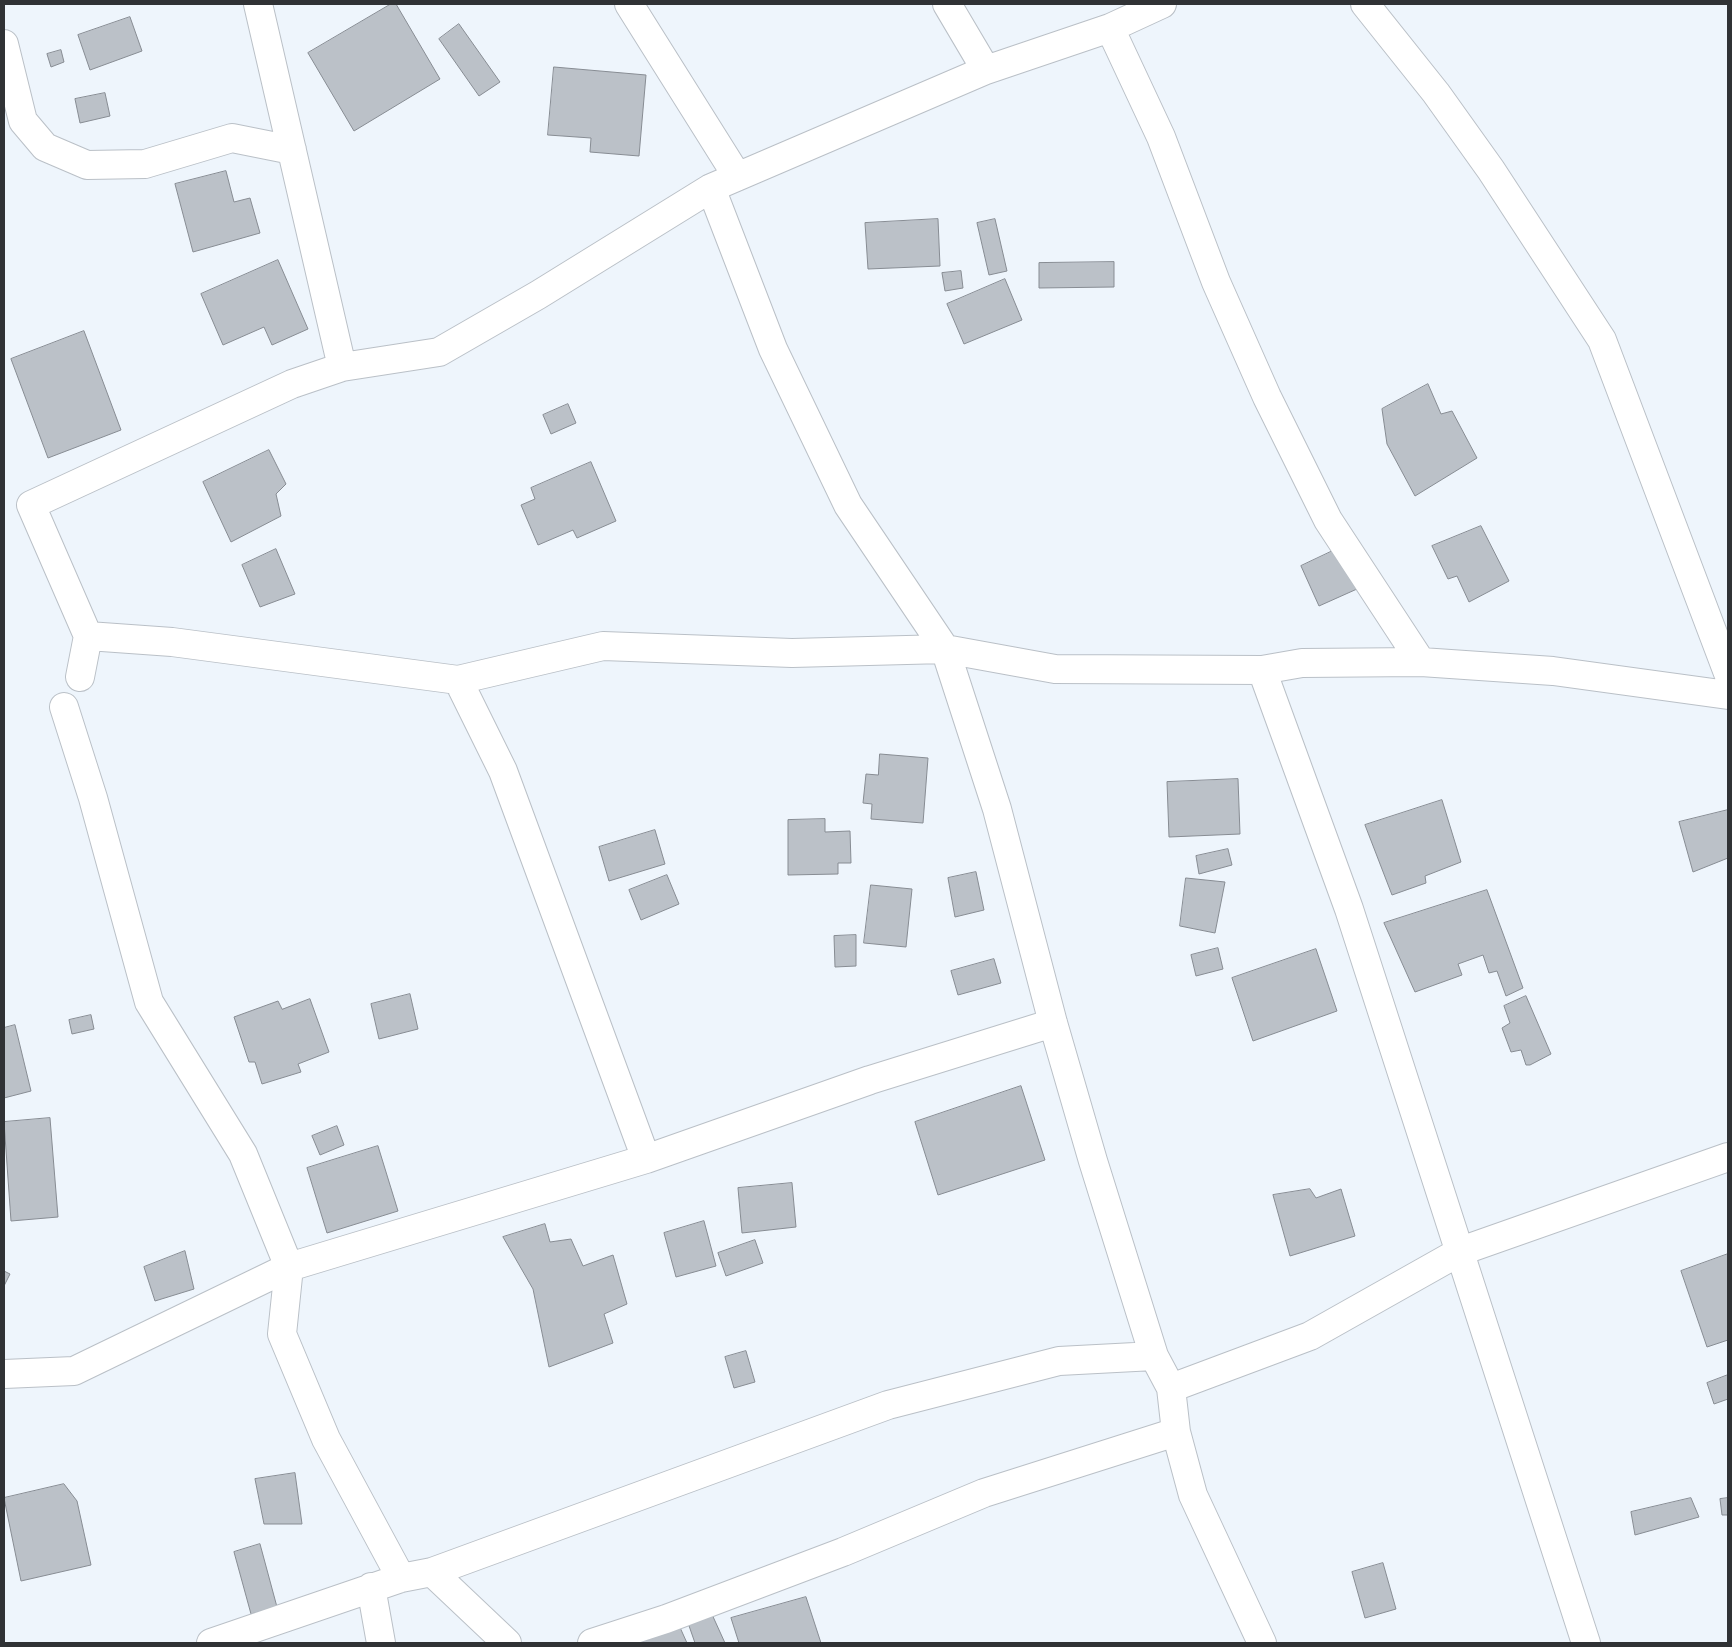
<!DOCTYPE html>
<style>
body{margin:0}
#map{position:relative;width:1732px;height:1647px;overflow:hidden;background:#eef5fc;font-family:"Times New Roman",serif}
canvas{display:block}
.frame{position:absolute;inset:0;border:5px solid #303235;pointer-events:none}
</style>
<div id="map">
<canvas width="1732" height="1647"></canvas>
<div class="frame"></div>
</div>
<script>
const g = document.querySelector('canvas').getContext('2d');
g.lineJoin = 'round';
function paint(path, color) {
  g.fillStyle = color;
  g.fill(path, 'evenodd');
}
function strokePath(path, color, width, dash) {
  g.strokeStyle = color;
  g.lineWidth = width;
  g.lineCap = dash ? 'butt' : 'round';
  g.setLineDash(dash || []);
  g.stroke(path);
}
const building = new Path2D(`
 M391,4H396L440,79L354,131L308,53Z
 M130,17L142,51L90,70L78,35Z
 M459,24L500,82L479,96L439,39Z
 M61,50L64,62L51,67L47,54Z
 M554,67L646,75L639,156L590,152L591,138L548,135Z
 M105,93L110,116L80,123L75,99Z
 M226,171L234,202L250,198L260,233L193,252L175,184Z
 M938,219L940,266L868,269L865,223Z
 M995,219L1007,271L989,275L977,223Z
 M278,260L308,329L272,345L264,327L223,345L201,294Z
 M1114,262V287L1039,288V263Z
 M961,271L963,288L945,291L942,273Z
 M1005,279L1022,320L964,344L947,304Z
 M84,331L121,430L48,458L11,359Z
 M1428,384L1441,414L1452,411L1477,458L1415,496L1387,444L1382,409Z
 M568,404L576,423L551,434L543,415Z
 M269,450L286,484L276,494L281,516L231,542L203,482Z
 M591,462L616,521L577,538L573,530L538,545L521,505L535,499L531,488Z
 M1481,526L1509,581L1469,602L1457,576L1448,579L1432,546Z
 M1339,548L1357,589L1319,606L1301,566Z
 M276,549L295,594L260,607L242,565Z
 M880,754L928,758L923,823L871,819L872,804L863,803L866,774L878,775Z
 M1238,779L1240,834L1169,837L1167,782Z
 M1442,800L1461,862L1425,876L1426,883L1392,895L1365,825Z
 M1728,810V858L1693,872L1679,822Z
 M825,819V832L850,831L851,863H838V874L788,875V820Z
 M655,830L665,864L609,881L599,847Z
 M1228,849L1232,865L1199,874L1196,856Z
 M976,872L984,910L955,917L948,878Z
 M667,875L679,904L641,920L629,890Z
 M1186,878L1225,882L1215,933L1180,926Z
 M871,885L912,889L906,947L864,943Z
 M1487,890L1523,988L1506,996L1497,971L1489,973L1483,955L1458,964L1462,975L1415,992L1384,923Z
 M856,935V966L835,967L834,936Z
 M1218,948L1223,969L1196,976L1191,955Z
 M1316,949L1337,1011L1253,1041L1232,978Z
 M994,959L1001,983L958,995L951,971Z
 M410,994L418,1029L379,1039L371,1004Z
 M1526,996L1551,1054L1530,1065H1526L1521,1050L1511,1052L1502,1028L1510,1023L1504,1006Z
 M310,999L329,1052L298,1064L301,1072L262,1084L255,1062H249L234,1017L278,1001L282,1009Z
 M91,1015L94,1029L72,1034L69,1020Z
 M15,1025L31,1091L4,1098V1028Z
 M1021,1086L1045,1160L938,1195L915,1122Z
 M50,1118L58,1217L11,1221L4,1122Z
 M337,1126L344,1145L320,1155L312,1136Z
 M378,1146L398,1211L327,1233L307,1168Z
 M792,1183L796,1227L742,1233L738,1188Z
 M1310,1189L1316,1198L1341,1189L1355,1236L1290,1256L1273,1195Z
 M704,1221L716,1266L676,1277L664,1233Z
 M545,1224L550,1242L571,1239L583,1266L613,1255L627,1304L604,1314L613,1343L549,1367L533,1289L503,1237Z
 M755,1240L763,1263L726,1276L718,1253Z
 M185,1251L194,1289L155,1301L144,1267Z
 M1728,1254V1340L1707,1347L1681,1271Z
 M4,1271L10,1274L4,1286Z
 M746,1351L755,1382L734,1388L725,1357Z
 M1728,1375V1399L1714,1404L1707,1383Z
 M295,1473L302,1524H264L255,1479Z
 M64,1484L77,1501L91,1565L21,1581L4,1498Z
 M1691,1498L1699,1517L1635,1535L1631,1512Z
 M1728,1498V1515H1722L1720,1499Z
 M260,1544L277,1607L251,1614L234,1552Z
 M1383,1563L1396,1609L1365,1618L1352,1572Z
 M806,1597L821,1643H739L731,1618Z
 M710,1610L725,1643H695L687,1620Z
 M678,1623L687,1643H619Z`);
paint(building, '#bbc1c8');
strokePath(building, '#878c93', 1);
const street = new Path2D(`
 M258,4L342,367
 M629,4L737,176
 M947,4L986,70
 M1365,4L1436,93L1491,170L1602,340L1728,673
 M1110,28L1161,137L1216,282L1267,397L1328,520L1421,662
 M4,44L23,121L45,147L87,165L145,164L232,138L292,150
 M711,188L773,349L848,505L945,649L997,809L1053,1023L1093,1161L1154,1356L1171,1388L1176,1432L1193,1495L1262,1643
 M88,636L172,642L458,680L603,646L792,653L945,649L1055,669L1262,670L1302,663L1421,662L1553,671L1728,695
 M1262,670L1349,909L1586,1643
 M80,677L88,636L31,505L292,384L342,367L439,352L538,295L711,188L986,70L1110,28L1162,4
 M458,680L503,771L646,1159
 M64,707L93,798L149,1002L243,1154L289,1267L282,1334L326,1439L401,1578
 M4,1374L74,1371L289,1267L646,1159L870,1080L1053,1023
 M1171,1388L1310,1336L1461,1251L1728,1157
 M432,1572L507,1643
 M371,1587L381,1643
 M211,1643L401,1578L432,1572L888,1405L1059,1361L1154,1356
 M592,1643L666,1619L843,1552L984,1493L1176,1432`);
strokePath(street, '#bac0c7', 30);
strokePath(street, '#fff', 28);
</script>
